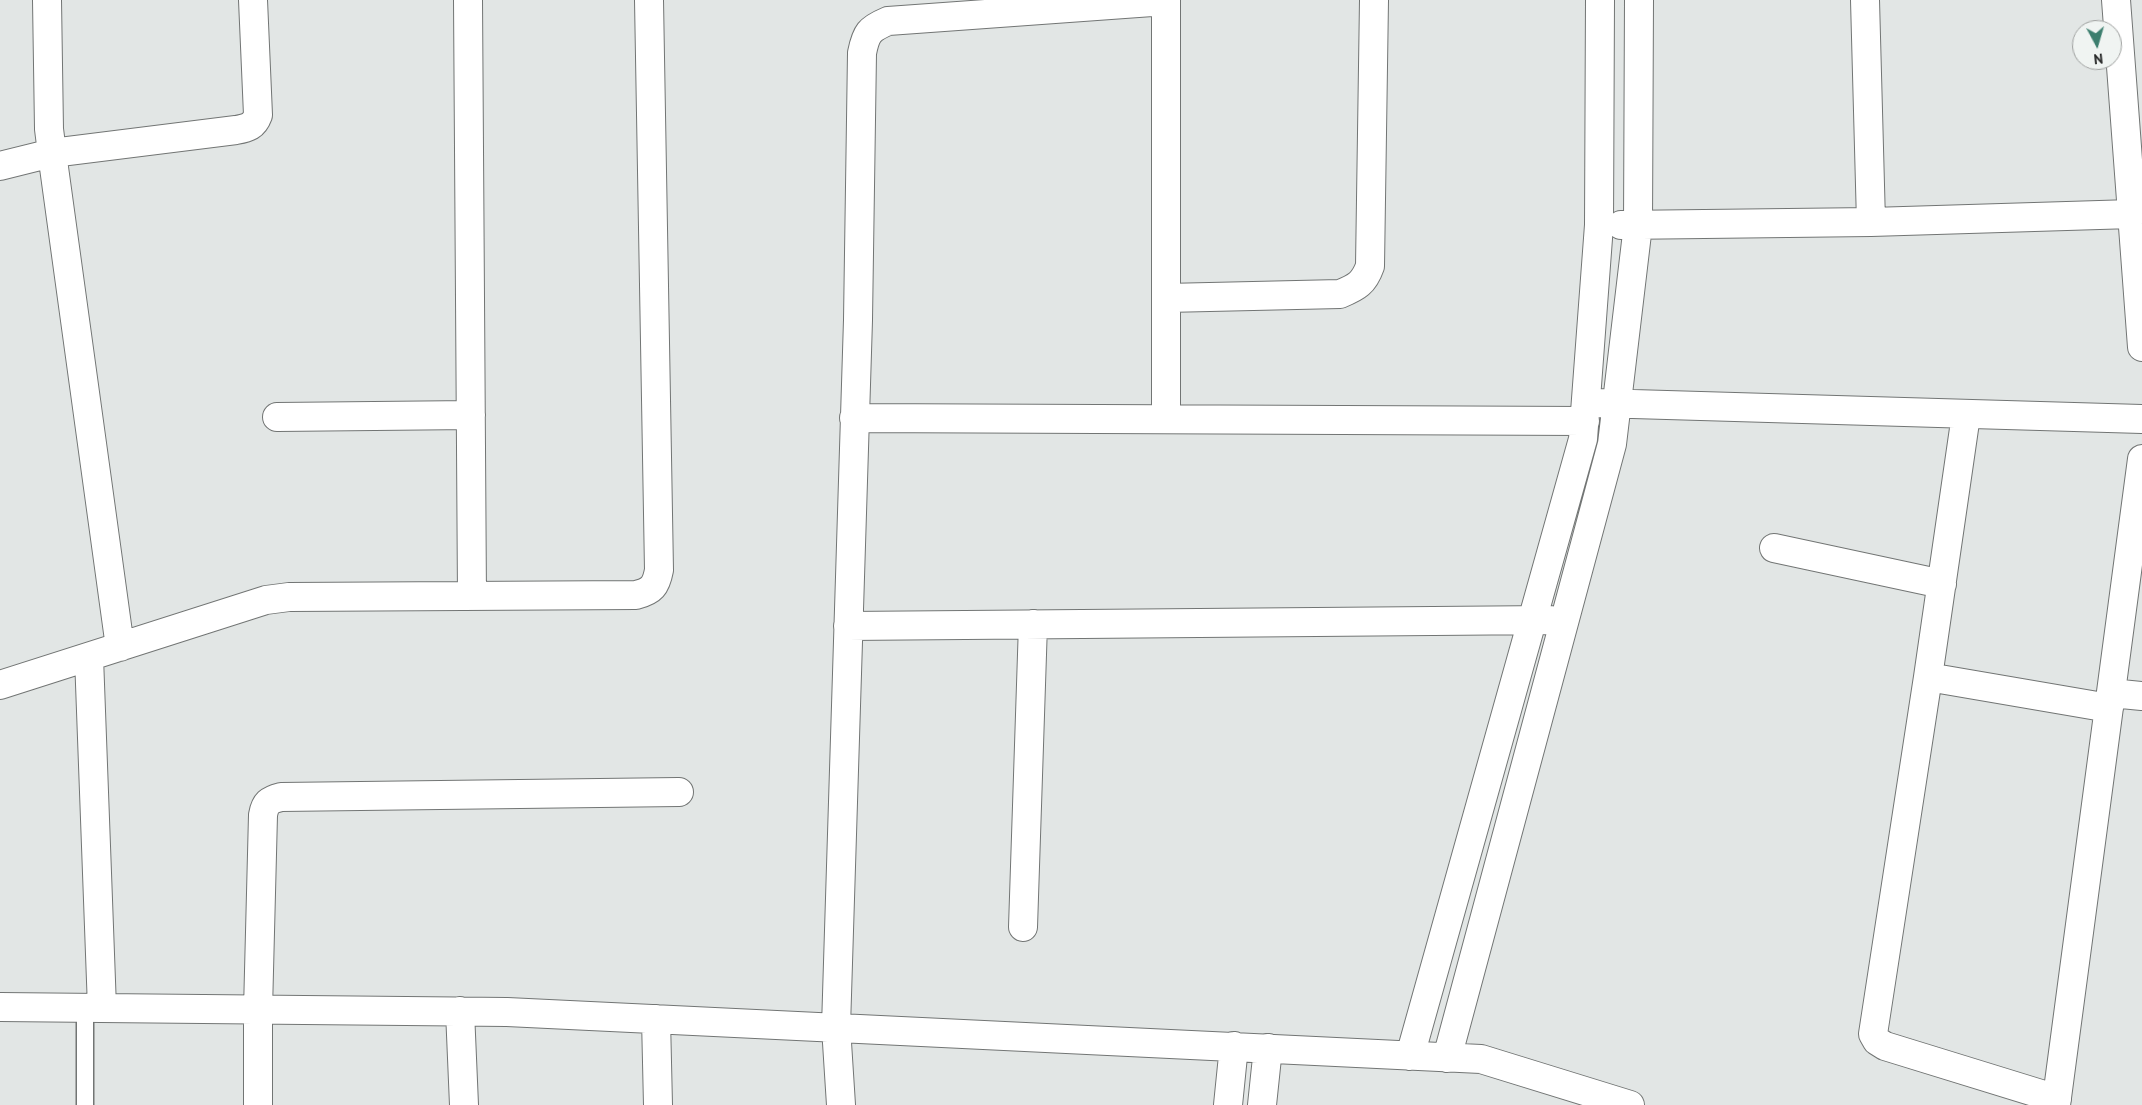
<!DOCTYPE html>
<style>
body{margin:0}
#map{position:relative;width:2142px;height:1105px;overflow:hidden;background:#e2e6e5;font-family:"PT Sans",sans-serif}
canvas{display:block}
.north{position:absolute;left:2072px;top:20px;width:50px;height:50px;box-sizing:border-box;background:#f0f4f2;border:1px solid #9ea09f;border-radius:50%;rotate:174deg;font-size:14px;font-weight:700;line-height:20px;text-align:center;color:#222323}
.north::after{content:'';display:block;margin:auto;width:18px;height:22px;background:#3c7e6e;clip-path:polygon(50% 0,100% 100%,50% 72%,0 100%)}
</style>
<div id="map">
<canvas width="2142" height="1105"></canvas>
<div class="north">N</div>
</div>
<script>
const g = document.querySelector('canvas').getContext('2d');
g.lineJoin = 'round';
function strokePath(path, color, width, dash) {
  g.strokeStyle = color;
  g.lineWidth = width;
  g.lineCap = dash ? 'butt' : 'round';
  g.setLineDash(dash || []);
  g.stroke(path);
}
const service = new Path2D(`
 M85,1008V1105`);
const minor = new Path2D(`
 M47,0L49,129L52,153L120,647
 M468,0L472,596
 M1166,0V419
 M1865,0L1871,222
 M2116,0L2142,347
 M0,166L52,153L236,130C248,128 254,126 258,115L253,0
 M1621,225L1871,222L2132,214
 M1166,298L1340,294C1357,287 1364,283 1370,266L1374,0
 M1599,403L2142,419
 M1966,415L1928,677L1873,1034L1877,1041L1885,1046L2057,1099
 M277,417L471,415
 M854,418L1585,421
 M1774,548L1942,584
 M848,626L1550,620
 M89,657L102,1008
 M1928,677L2109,708
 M0,685L266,600L289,597L636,595C652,591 656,586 659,570L649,0
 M2111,693L2142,696
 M1023,927L1033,624
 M0,1007L507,1012L1481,1059L1630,1105
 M460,1011L464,1105
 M656,1019L658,1105
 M1410,1056L1583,439L1599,225L1600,0
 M1447,1058L1612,444L1638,225L1639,0
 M258,1105V1010L263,815C265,803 269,800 281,797L679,792
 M841,1105L836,1027L858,320L862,53C866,33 869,29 888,21L1166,1
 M1228,1105L1234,1046
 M1262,1105L1268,1048
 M2056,1105L2142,459`);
strokePath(service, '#727574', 19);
strokePath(minor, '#727574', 30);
strokePath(service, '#fff', 16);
strokePath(minor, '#fff', 28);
</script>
